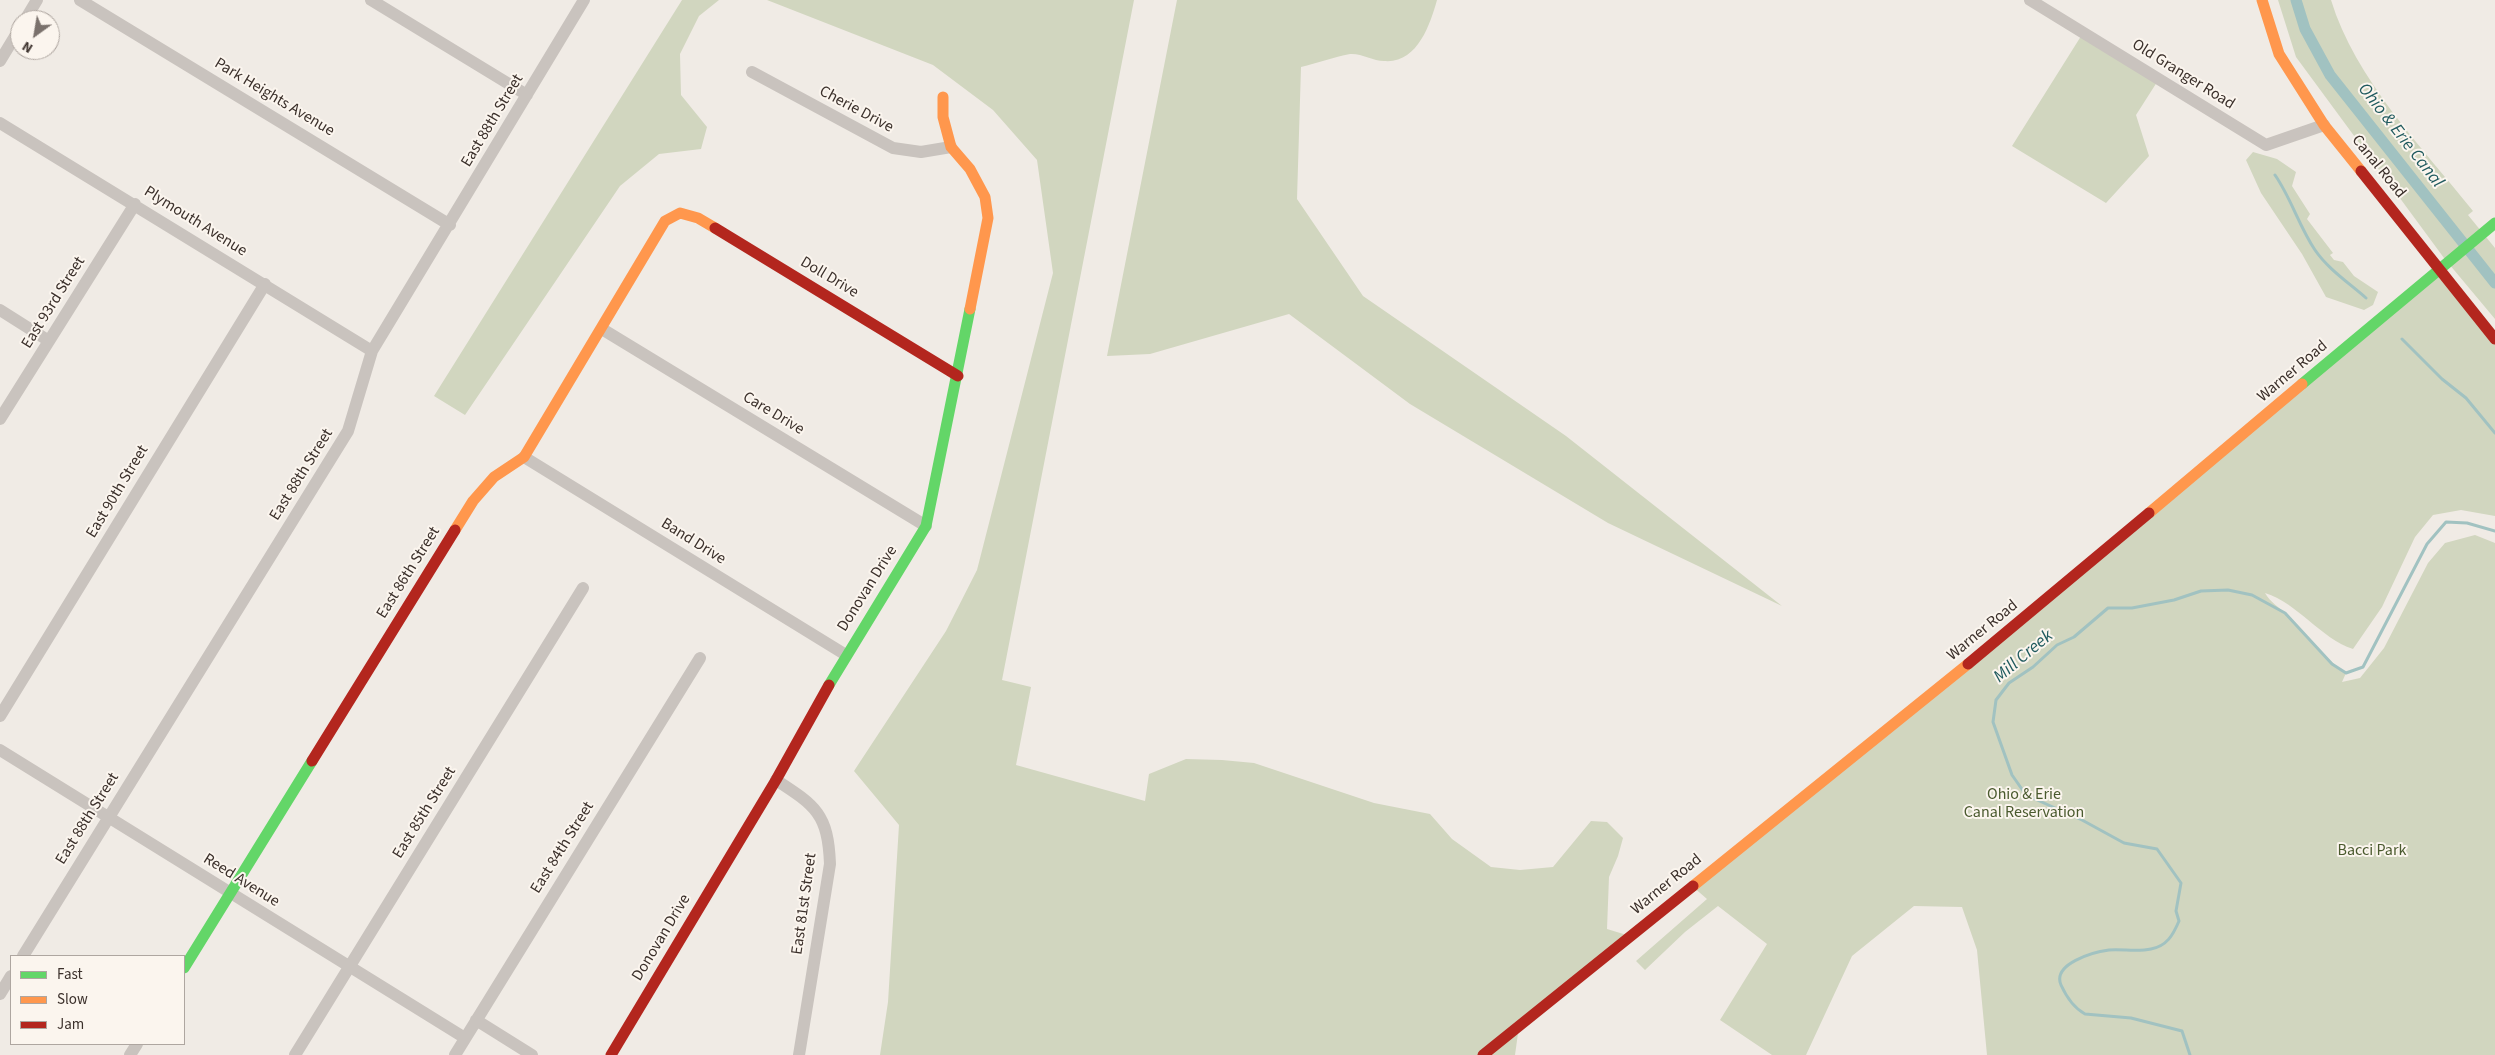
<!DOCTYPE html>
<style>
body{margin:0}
#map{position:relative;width:2495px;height:1055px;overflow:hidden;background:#f0ebe5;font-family:"Source Sans 3",sans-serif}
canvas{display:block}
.legend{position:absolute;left:10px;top:955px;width:175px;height:90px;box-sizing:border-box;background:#fbf5ee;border:1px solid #aea6a0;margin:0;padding:6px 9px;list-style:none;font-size:15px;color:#3b302b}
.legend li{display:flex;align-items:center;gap:10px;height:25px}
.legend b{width:25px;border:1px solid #aea6a0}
.north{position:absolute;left:10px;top:10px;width:50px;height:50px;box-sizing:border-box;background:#fbf5ee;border:1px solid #aea6a0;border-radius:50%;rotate:212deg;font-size:14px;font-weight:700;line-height:20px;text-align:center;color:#3b302b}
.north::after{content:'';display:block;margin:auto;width:18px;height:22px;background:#7a716c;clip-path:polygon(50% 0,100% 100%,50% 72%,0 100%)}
</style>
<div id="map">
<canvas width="2495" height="1055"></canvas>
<ul class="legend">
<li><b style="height:6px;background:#63d668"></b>Fast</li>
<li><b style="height:6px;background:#ff974d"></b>Slow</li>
<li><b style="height:6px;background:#b3261e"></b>Jam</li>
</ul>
<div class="north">N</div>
</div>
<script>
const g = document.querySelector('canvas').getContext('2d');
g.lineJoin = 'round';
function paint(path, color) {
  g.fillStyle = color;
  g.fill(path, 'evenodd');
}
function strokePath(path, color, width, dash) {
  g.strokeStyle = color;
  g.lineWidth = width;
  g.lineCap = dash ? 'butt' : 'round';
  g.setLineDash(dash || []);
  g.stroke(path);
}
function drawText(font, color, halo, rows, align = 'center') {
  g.font = font + ' "Source Sans 3",sans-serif';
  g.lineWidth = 4;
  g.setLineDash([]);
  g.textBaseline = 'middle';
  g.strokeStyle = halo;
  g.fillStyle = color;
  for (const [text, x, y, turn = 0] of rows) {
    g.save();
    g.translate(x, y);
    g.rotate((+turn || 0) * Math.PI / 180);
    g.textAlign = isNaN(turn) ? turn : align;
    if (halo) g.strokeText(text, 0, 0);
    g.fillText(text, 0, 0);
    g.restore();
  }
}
paint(new Path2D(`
 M682,0H719L699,16L680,54L681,95L707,127L701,149L659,154L620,186L465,415L434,396Z
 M767,0H1134L1002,680L1031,687L1016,765L1145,801L1149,774L1186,759L1222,760L1254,763L1374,803L1430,814L1452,839L1491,867L1520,870L1553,867L1591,821L1607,822L1623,838L1618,856L1609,877L1607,929L1630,936L1519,1026L1515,1055H880L888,1002L899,825L854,771L946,631L977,570L1053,273L1037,160L993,110L933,65Z
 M1177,0H1437C1430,25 1417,64 1384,61C1373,61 1361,53 1350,54C1334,57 1317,63 1301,67L1297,199L1363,296L1566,436L1782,606L1608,523L1410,404L1289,314L1150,354L1107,356Z
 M2278,0H2331C2355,79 2422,147 2473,211L2468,215L2495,248V319L2444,258L2296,57Z
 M2083,33L2159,79L2136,115L2149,156L2106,203L2012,146Z
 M2253,152L2277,159L2296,172L2292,186L2310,214L2307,219L2333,253L2330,255L2334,260L2343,262L2354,276L2378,292L2373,305L2364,310L2326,297L2302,254L2261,193L2246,160Z
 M2441,269L2495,339V516L2461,510L2433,515L2415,537L2382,607L2353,649C2320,638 2299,604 2265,593C2271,603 2278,606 2287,615C2307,634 2322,657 2346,673L2342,682L2360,678L2384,648L2428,563L2445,543L2475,535L2495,543V1055H1987L1977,950L1962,907L1914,906L1852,956L1806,1055H1772L1720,1020L1767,944L1718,906L1685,932L1645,970L1636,961L1707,899L1692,886Z`), '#d1d6bf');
strokePath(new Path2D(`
 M2275,175C2291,198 2299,226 2315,250C2328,269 2349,283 2366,298
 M2402,339L2442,379L2466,398L2495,433
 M2190,1055L2182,1031L2131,1018L2085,1014C2074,1008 2066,996 2061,985C2052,964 2093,952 2109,950C2123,949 2138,952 2151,949C2167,946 2173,935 2179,921L2176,911L2181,883L2157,849L2124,843L2082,820L2026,795L2012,775L1993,722L1996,700L2009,683L2033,667L2057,645L2074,637L2108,608H2132L2174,600L2201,591L2228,590L2252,595L2285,613L2332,664L2346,673L2363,667L2427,544L2446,522L2467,523L2495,531`), '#a1c2c1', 3);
strokePath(new Path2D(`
 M2296,0L2305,29L2330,75L2495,283`), '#a1c2c1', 11);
strokePath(new Path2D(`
 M80,0L450,225
 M371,0L527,95
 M2030,0L2266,145L2324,125
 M25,20L37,0
 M0,61L20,28
 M752,72L893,148L921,152L951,147
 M0,123L372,351
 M0,310L49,341
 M602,329L926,526
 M0,419L135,204
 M524,457L846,655
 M0,716L265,284
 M0,750L465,1038
 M776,780C816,806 828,814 830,864L799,1055
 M23,956L348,431L372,351L584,0
 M0,994L11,976
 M476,1020L532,1055
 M130,1055L137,1044
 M295,1055L583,588
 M455,1055L700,658`), '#c9c3be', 12);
strokePath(new Path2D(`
 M2302,384L2495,223
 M829,685L926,526L970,309
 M184,968L312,761`), '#63d668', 11);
strokePath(new Path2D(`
 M2262,0L2279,54L2324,125L2361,171
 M943,97V117L951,147L970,169L985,197L988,218L970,309
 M2149,513L2302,384
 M455,530L473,501L494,477L524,457L665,221L680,213L698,218L715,228
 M1693,886L1968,664`), '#ff974d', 11);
strokePath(new Path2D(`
 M2361,171L2495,339
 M715,228L958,376
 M1968,664L2149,513
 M312,761L455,530
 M611,1055L776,780L829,685
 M1483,1055L1693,886`), '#b3261e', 11);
drawText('16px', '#3b302b', '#fbf5ee', [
 ["Old Granger Road",2183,75,32],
 ["Park Heights Avenue",274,98,31],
 ["Cherie Drive",856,110,28],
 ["East 88th Street",493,121,-59],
 ["Canal Road",2378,167,51],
 ["Plymouth Avenue",195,222,32],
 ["Doll Drive",829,278,31],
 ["East 93rd Street",54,303,-58],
 ["Warner Road",2293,372,-40],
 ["Care Drive",773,414,31],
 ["East 88th Street",302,475,-58],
 ["East 90th Street",118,492,-59],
 ["Band Drive",693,542,32],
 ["East 86th Street",409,573,-58],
 ["Donovan Drive",868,589,-58],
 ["Warner Road",1983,631,-39],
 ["East 85th Street",425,813,-58],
 ["East 88th Street",88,819,-58],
 ["East 84th Street",563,848,-58],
 ["Reed Avenue",241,881,32],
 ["Warner Road",1667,885,-39],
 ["East 81st Street",805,904,-82],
 ["Donovan Drive",662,938,-59]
]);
drawText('16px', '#4a5a2e', '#fbf5ee', [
 ["Ohio & Erie",2024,795],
 ["Canal Reservation",2024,813],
 ["Bacci Park",2372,851]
]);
drawText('italic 18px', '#1f5a5e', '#fbf5ee', [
 ["Ohio & Erie Canal",2400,136,52],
 ["Mill Creek",2024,657,-40]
]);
</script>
